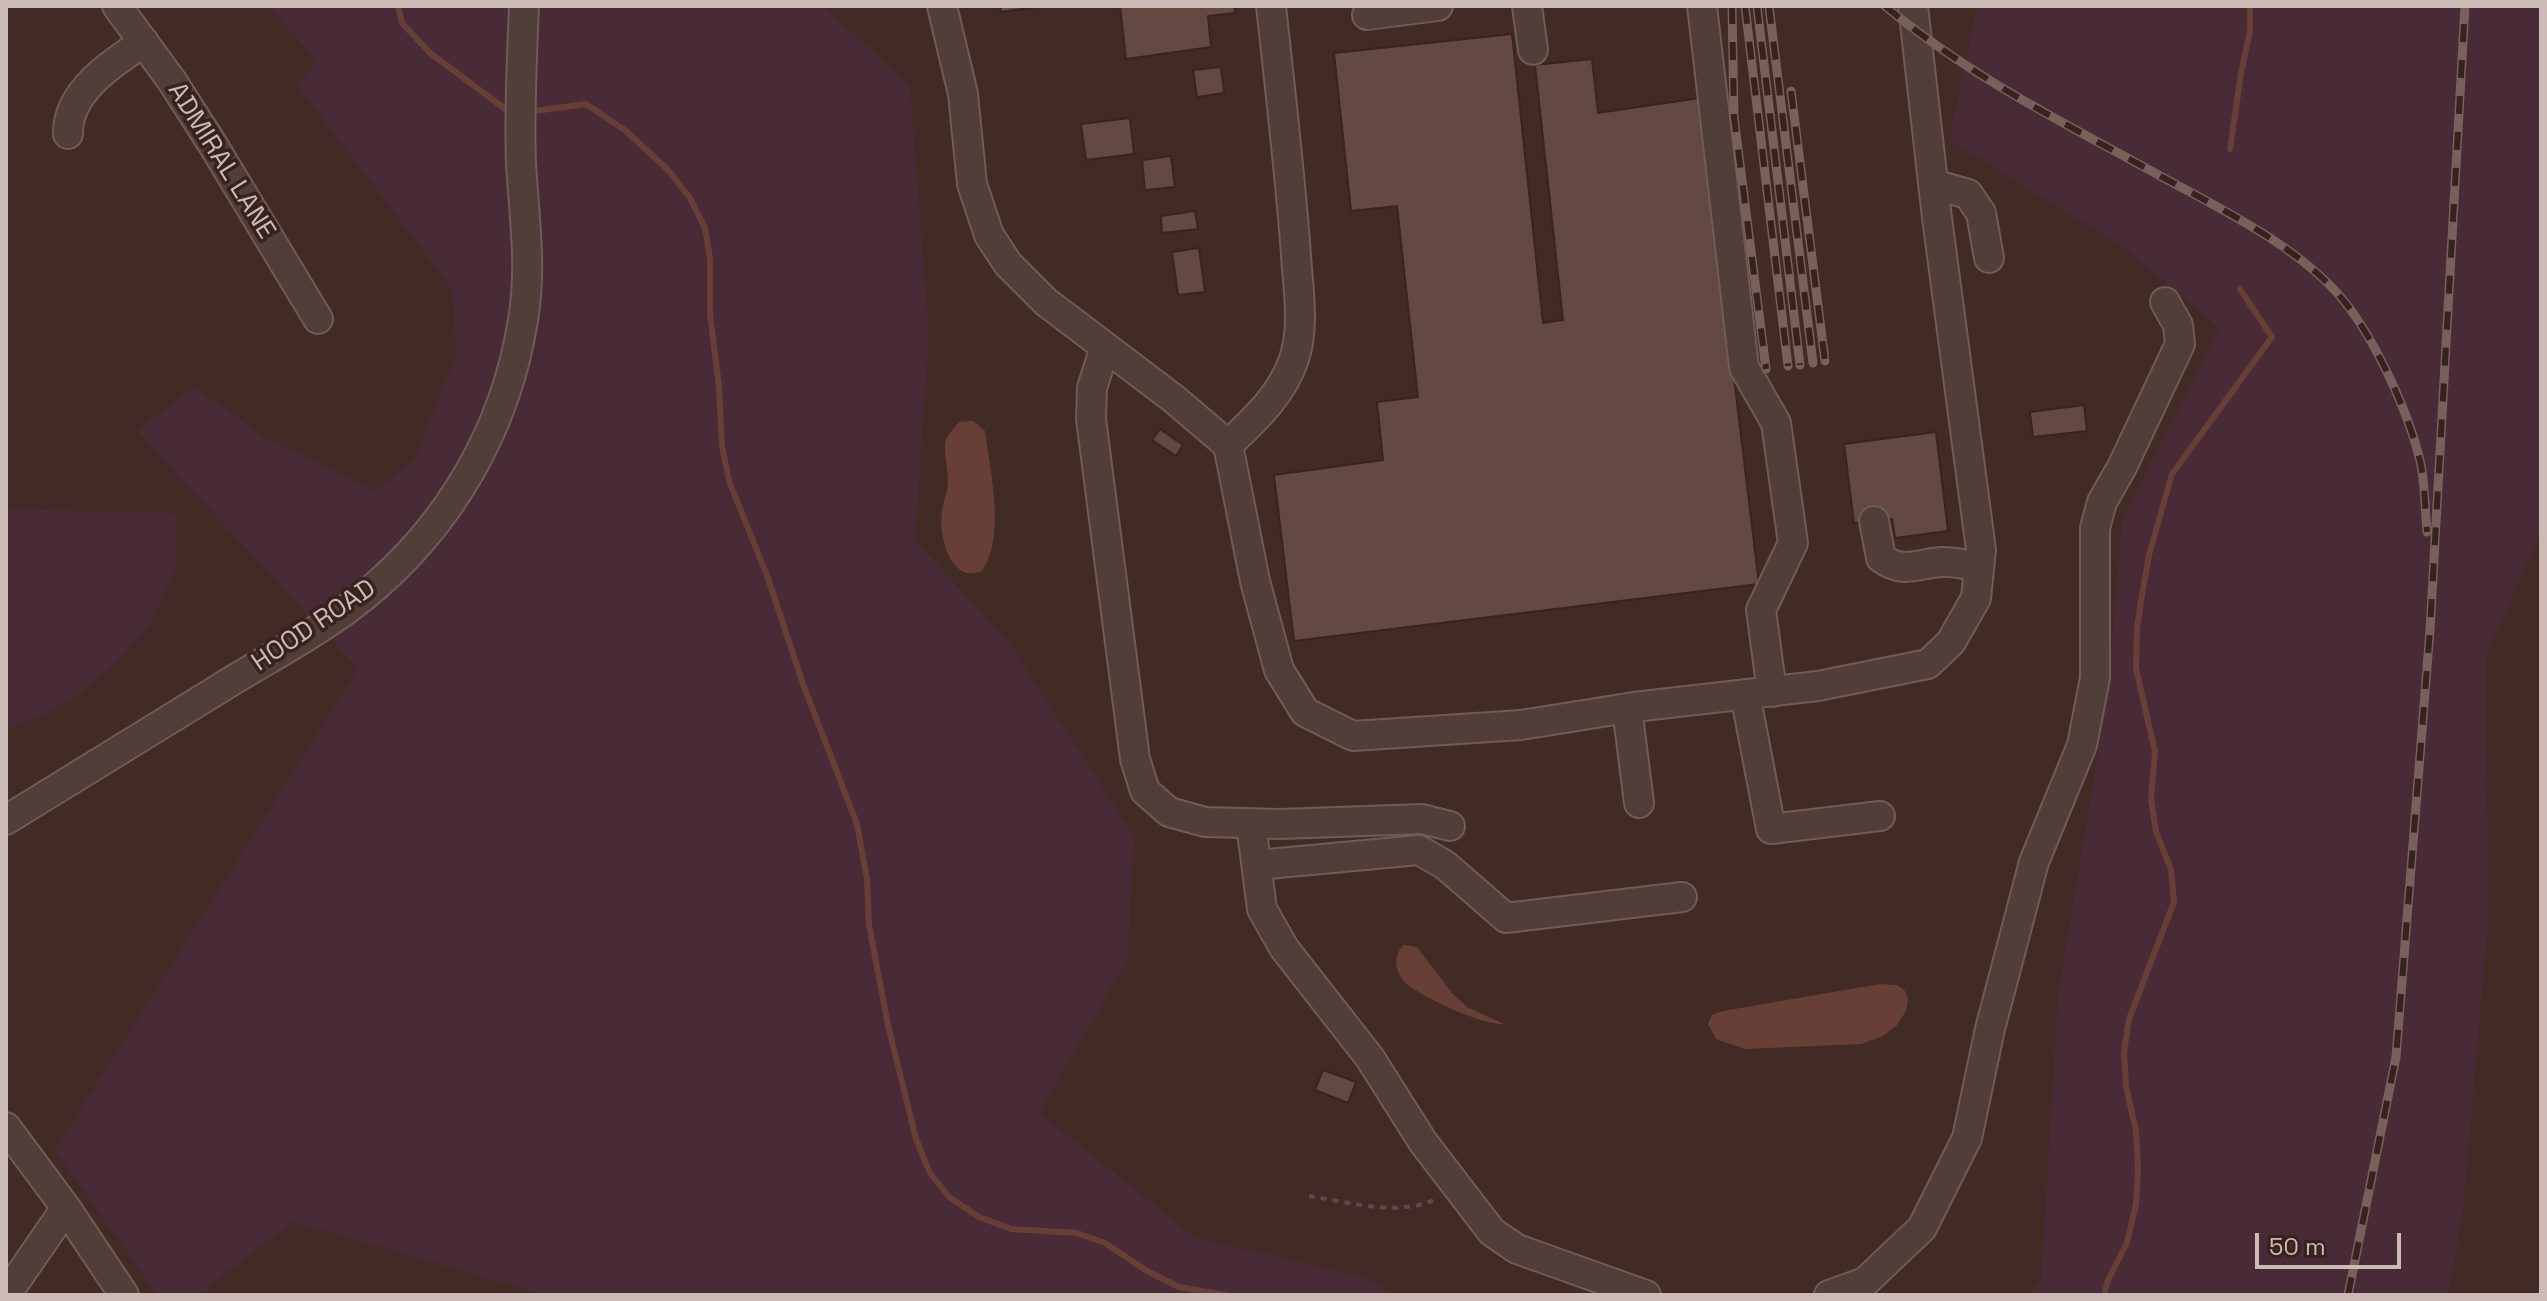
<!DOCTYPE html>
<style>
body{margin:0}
#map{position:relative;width:2547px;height:1301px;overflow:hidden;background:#422a25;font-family:"Space Grotesk",sans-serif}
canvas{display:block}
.frame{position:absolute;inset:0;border:8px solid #ccbab6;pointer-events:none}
.scale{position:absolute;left:2255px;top:1233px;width:146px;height:36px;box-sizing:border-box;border:4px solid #ccbab6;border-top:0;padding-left:10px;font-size:24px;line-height:28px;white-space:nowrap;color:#ccbab6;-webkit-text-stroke:6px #37221e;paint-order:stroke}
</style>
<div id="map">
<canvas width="2547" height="1301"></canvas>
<div class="frame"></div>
<div class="scale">50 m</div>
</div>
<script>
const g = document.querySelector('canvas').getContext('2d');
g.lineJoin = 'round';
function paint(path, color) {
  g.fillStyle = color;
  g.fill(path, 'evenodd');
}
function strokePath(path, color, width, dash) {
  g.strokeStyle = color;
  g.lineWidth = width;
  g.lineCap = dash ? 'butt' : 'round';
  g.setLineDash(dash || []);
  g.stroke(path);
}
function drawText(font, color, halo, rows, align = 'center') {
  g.font = font + ' "Space Grotesk",sans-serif';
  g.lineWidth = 7;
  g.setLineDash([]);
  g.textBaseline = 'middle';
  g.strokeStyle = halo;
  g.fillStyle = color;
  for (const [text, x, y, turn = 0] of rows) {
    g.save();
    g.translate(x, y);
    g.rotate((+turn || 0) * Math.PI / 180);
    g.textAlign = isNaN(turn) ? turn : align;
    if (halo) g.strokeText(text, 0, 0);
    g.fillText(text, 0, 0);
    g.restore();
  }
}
paint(new Path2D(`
 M268,6H823L910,85L929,336L915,540L1009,642L1134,836L1128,959L1039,1113L1196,1238L1366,1277L1392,1295H547L293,1222L197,1295H157L55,1150L358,669L137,431L194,386L264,437L375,491L414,460L456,354L452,289L297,85L317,61Z
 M1977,6H2541V532L2486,656L2488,924L2463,1211L2449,1295H2026L2041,1282L2058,995L2108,690L2122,521L2219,328L2124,248L1949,140Z
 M6,509L176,513V568L151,624L116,662L81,693L42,716L6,730Z`), '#482b36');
paint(new Path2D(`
 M973,421L985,431C990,471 1006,536 982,571C951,585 938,536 942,512C943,501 948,491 948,481C948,469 944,455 945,443C946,436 954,428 959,422Z
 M1403,945L1417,947L1452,993L1467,1007L1504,1024C1484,1026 1414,995 1402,979C1394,967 1394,956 1403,945Z
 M1880,984L1897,985L1905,991L1908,999L1906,1011L1897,1025L1883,1036L1861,1044L1745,1049L1716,1039L1708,1024L1712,1015L1723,1011Z`), '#683f36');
strokePath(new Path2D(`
 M398,6L402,23L430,53L512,114
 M527,112L586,104L626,131L668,170L690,198L705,228L710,258V314L719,386L722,446L729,481L768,578L803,684L857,824L867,879L869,925L888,1025L916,1139L930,1173L949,1197L979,1217L1011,1229L1077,1233L1105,1243L1147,1271L1179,1287L1225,1295
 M2230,149L2241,73L2250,31V6
 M2104,1295L2108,1280L2127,1243L2136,1204L2138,1169L2136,1131L2126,1086L2124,1052L2129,1019L2174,902L2171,869L2156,832L2151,799L2155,752L2136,668L2137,629L2141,601L2149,555L2172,474L2272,337L2240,289`), '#683f36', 6);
const building = new Path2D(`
 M1000,6H1042L1001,12Z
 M1120,6H1234L1235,13L1208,16L1211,47L1126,59Z
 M1512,34L1543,323L1563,320L1535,65L1592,59L1598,113L1700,98L1759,584L1294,641L1274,475L1383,460L1377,402L1418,397L1397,206L1351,211L1334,53Z
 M1221,67L1224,93L1197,97L1193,70Z
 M1130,118L1134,154L1086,160L1081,124Z
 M1171,156L1175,187L1145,190L1142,160Z
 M1195,211L1198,229L1162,233L1161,216Z
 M1199,248L1205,292L1178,295L1172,252Z
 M2084,405L2087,431L2033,437L2030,412Z
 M1160,429L1183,445L1176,456L1152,440Z
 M1936,432L1948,531L1895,538L1892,519L1854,523L1844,444Z
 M1323,1070L1356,1082L1348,1103L1315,1090Z`);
paint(building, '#644943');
strokePath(building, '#392420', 2);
const minor = new Path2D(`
 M117,6L172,81L213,145L318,319
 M942,6L963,94L972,184L989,235L1008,264L1046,302L1174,399L1228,445L1255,581L1279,670L1305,712L1353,736L1521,725L1634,707L1818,686L1928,664L1951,642L1976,598L1981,550L1937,218L1913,6
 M1527,6L1533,50
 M1702,6L1744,367L1776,423L1793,543L1761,610L1772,692
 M1367,15L1438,6
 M68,134C67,92 112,63 144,42
 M1933,184L1968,194L1981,213L1989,258
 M1105,347L1092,388L1091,419L1135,759L1145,791L1169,812L1205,822L1280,824L1422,819L1450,826
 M1228,445C1255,419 1282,395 1294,359C1305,326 1298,289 1296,255C1290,172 1280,89 1271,6
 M1874,521L1881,558C1903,574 1917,564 1941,562C1954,561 1967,565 1979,567
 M1745,694L1771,829L1880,816
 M1627,708L1639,803
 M6,820C78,776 150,731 222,687C270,657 321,631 364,596C450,526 506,428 523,320C532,267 524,216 521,163C519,111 522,58 524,6
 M1251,824L1262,909L1284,948L1370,1058L1423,1142L1492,1232L1517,1249L1646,1295
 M1257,865L1419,850L1445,865L1506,918L1682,897
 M6,1127L66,1208L124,1295
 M6,1295L66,1208
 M1829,1295L1865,1282L1922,1228L1967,1138L1990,1029L2034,862L2082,745L2095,678V528L2102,502L2122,467L2180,344L2178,325L2165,302`);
strokePath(minor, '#6f5b57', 32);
strokePath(new Path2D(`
 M1309,1196C1350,1202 1399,1218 1438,1198`), '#61474f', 4, [6, 6]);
strokePath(minor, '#513e39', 28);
const rail = new Path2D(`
 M1732,6L1734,117L1766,369
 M1745,6L1788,366
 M1757,6L1800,365
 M1769,6L1813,363
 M1885,6C1970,77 2068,125 2164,178C2223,210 2301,248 2344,301C2376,341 2410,415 2421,465C2425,486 2425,510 2427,532
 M1791,91L1825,361
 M2348,1295L2396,1057L2430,630L2465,6`);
strokePath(rail, '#78605b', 9);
strokePath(rail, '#37221e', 6, [18]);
drawText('26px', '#ccbab6', '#37221e', [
 ["ADMIRAL LANE",221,161,58],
 ["HOOD ROAD",314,626,-34]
]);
</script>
